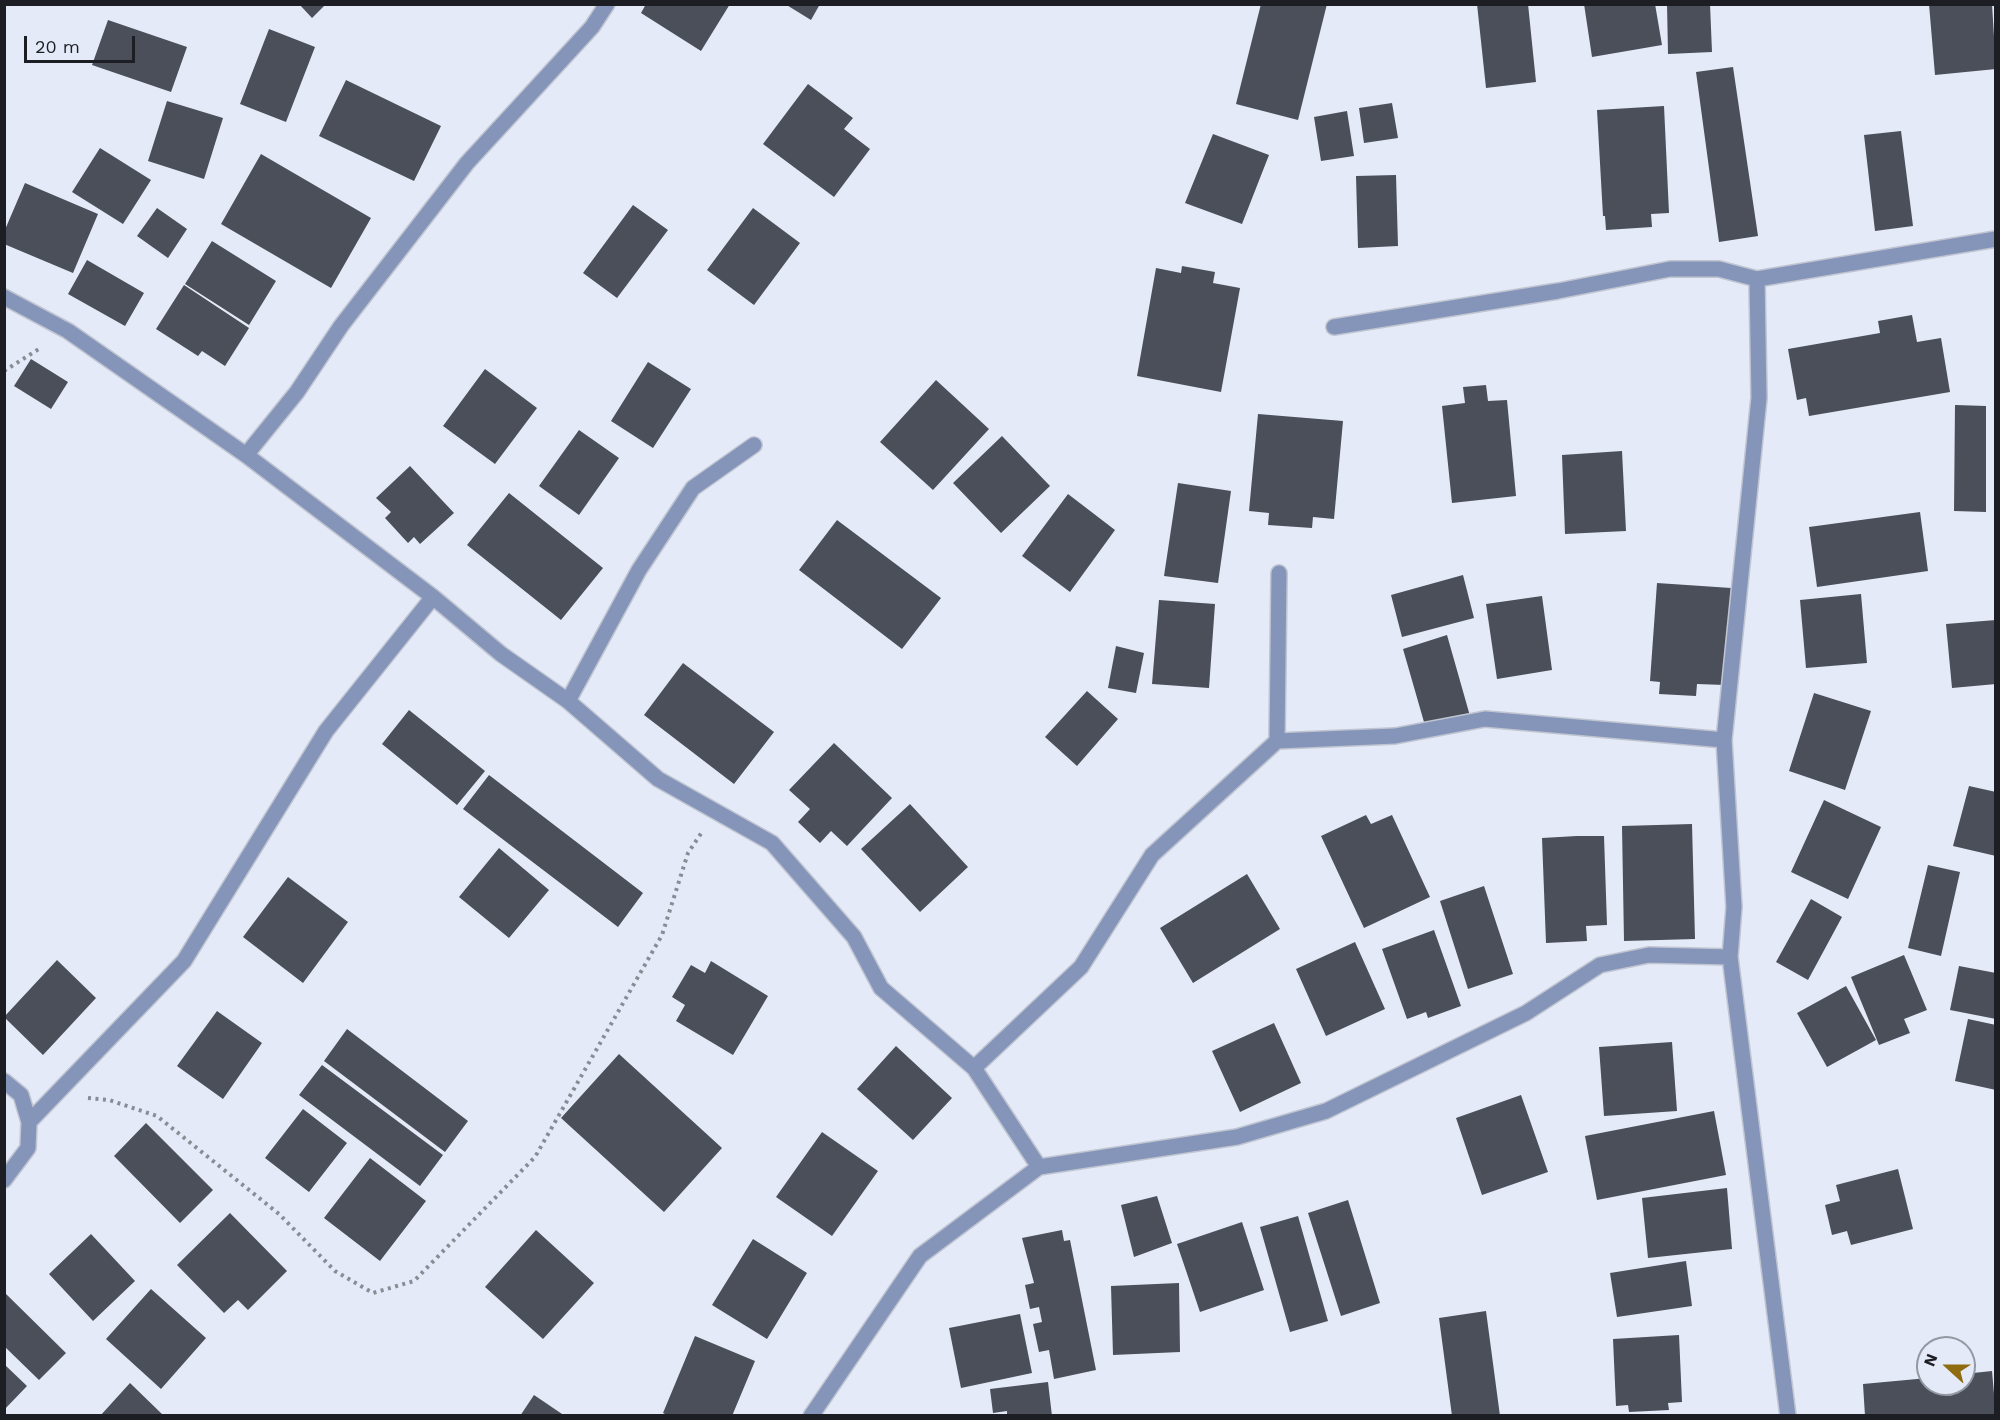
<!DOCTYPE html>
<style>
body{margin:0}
#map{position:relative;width:2000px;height:1420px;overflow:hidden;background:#e4eaf7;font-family:"Work Sans",sans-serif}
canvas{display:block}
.frame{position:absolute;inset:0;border:6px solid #1c1e23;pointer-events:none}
.north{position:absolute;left:1916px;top:1336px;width:60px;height:60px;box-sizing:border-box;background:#e4eaf7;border:2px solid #9498a2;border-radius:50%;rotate:291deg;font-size:16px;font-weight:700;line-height:24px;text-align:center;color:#1c1e23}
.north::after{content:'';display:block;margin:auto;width:21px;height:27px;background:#8f6c10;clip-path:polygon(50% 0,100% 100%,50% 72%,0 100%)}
.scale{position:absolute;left:24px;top:36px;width:111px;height:27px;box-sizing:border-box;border:3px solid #1c1e23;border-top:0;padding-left:8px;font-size:18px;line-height:21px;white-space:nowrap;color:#1c1e23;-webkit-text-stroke:4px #e4eaf7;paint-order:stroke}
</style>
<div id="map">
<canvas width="2000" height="1420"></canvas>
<div class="frame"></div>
<div class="north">N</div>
<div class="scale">20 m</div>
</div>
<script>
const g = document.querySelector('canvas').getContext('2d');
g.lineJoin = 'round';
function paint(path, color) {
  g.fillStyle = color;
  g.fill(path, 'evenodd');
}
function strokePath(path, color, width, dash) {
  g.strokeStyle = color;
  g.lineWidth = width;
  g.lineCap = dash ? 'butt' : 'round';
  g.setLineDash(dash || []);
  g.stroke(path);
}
paint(new Path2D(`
 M299,4H326L312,18Z
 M646,4H730L701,51L641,13Z
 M785,4H820L811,20Z
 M1261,4H1327L1298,120L1236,104Z
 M1477,4H1528L1536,82L1486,88Z
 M1584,4H1655L1662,45L1592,57Z
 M1667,4H1710L1712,52L1668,54Z
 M1929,4H1992L1996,69L1935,75Z
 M108,20L187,47L171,92L92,65Z
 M269,29L315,47L286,122L240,104Z
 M1733,67L1758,236L1719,242L1696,72Z
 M346,80L441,126L414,181L319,136Z
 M808,84L853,118L844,129L870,149L834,197L763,144Z
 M167,101L223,118L204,179L148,161Z
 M1392,103L1398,138L1364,143L1359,108Z
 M1664,106L1669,213L1651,214L1652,227L1606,230L1605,216H1603L1597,110Z
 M1347,111L1354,156L1321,161L1314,117Z
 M1901,131L1913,226L1875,231L1864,135Z
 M1213,134L1269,155L1242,224L1185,203Z
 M100,148L151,180L123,224L72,192Z
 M261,154L371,218L331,288L221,224Z
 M1396,175L1398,246L1358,248L1356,176Z
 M25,183L98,214L73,273L4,244V232Z
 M633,205L668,230L617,298L583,273Z
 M157,208L187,229L168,258L137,236Z
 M753,208L800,243L754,305L707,270Z
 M212,241L276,281L249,325L185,284Z
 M87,260L144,293L125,326L68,294Z
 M1182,266L1215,272L1213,283L1240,288L1221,392L1137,376L1156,268L1181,273Z
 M184,285L249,328L225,366L202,351L198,356L156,329Z
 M1912,315L1917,342L1941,338L1950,392L1809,416L1806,398L1797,400L1788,349L1880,333L1878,321Z
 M31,359L68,382L51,409L14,386Z
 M648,362L691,389L653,448L611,421Z
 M485,369L537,408L495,464L443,426Z
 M936,380L989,429L933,490L880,442Z
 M1486,385L1488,401L1507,400L1516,496L1452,503L1442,406L1465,403L1463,387Z
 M1955,405L1986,406V512L1954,511Z
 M1258,414L1343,421L1334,519L1313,517L1312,528L1268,525L1269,513L1249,511Z
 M579,430L619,458L579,515L539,486Z
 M1002,436L1050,486L1001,533L953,483Z
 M1622,451L1626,531L1565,534L1562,455Z
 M410,466L454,513L420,544L414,537L408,543L385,518L391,512L376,498Z
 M1178,483L1231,491L1218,583L1164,576Z
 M509,493L603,568L561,620L467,545Z
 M1068,494L1115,530L1070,592L1022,556Z
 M1920,512L1928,571L1817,587L1809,527Z
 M837,520L941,598L902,649L799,570Z
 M1463,575L1474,618L1402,637L1391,595Z
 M1657,583L1731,588L1725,685L1697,684L1696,696L1659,694L1660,682L1650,681Z
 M1861,594L1867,663L1806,668L1800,600Z
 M1542,596L1552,670L1497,679L1486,604Z
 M1159,600L1215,604L1209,688L1152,684Z
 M1996,620V684L1952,688L1946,624Z
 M1447,635L1470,716L1426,729L1403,649Z
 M1116,646L1144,653L1136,693L1108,688Z
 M683,663L774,732L734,784L644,715Z
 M1087,691L1118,719L1077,766L1045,737Z
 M1814,693L1871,711L1845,790L1789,771Z
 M409,710L485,771L457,805L382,744Z
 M834,743L892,798L847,846L831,831L820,843L798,822L810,809L789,790Z
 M489,775L643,893L618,927L463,809Z
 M1969,786L1996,792V856L1953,846Z
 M1824,800L1881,827L1848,899L1791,872Z
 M910,804L968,867L920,912L861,849Z
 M1366,815L1371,824L1392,815L1430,897L1364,928L1321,836Z
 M1692,824L1695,939L1624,941L1622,826Z
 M1577,836H1604L1607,925L1586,926L1587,941L1546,943L1542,838Z
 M499,848L549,890L509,938L459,897Z
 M1928,865L1960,872L1941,956L1908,948Z
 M1247,874L1280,929L1193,983L1160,928Z
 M288,877L348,922L303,983L243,937Z
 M1484,886L1513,974L1468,989L1440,901Z
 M1811,899L1842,917L1808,980L1776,962Z
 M1434,930L1461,1006L1428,1018L1426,1012L1407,1019L1382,949Z
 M1355,942L1385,1009L1326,1036L1296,969Z
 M1904,955L1927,1010L1904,1019L1910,1033L1879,1045L1851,977Z
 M57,960L96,998L43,1055L4,1017Z
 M711,961L768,996L733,1055L676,1021L685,1005L672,997L691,965L705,973Z
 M1959,966L1996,973V1019L1950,1010Z
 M1846,986L1876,1040L1827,1067L1797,1013Z
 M217,1011L262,1043L223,1099L177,1066Z
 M1968,1019L1996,1025V1090L1955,1081Z
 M1274,1023L1301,1083L1240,1112L1212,1051Z
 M347,1029L468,1121L445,1152L324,1061Z
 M1672,1042L1677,1111L1604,1116L1599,1047Z
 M896,1046L952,1098L913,1140L857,1089Z
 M619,1054L722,1148L664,1212L561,1118Z
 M322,1065L443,1155L420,1186L299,1095Z
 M1521,1095L1548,1172L1482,1195L1456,1118Z
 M303,1109L347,1143L309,1192L265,1158Z
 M1714,1111L1726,1175L1597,1200L1585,1136Z
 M146,1123L213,1190L180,1223L114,1156Z
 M822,1132L878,1171L832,1236L776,1197Z
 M370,1158L426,1201L380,1261L324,1218Z
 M1898,1169L1913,1229L1851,1245L1847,1231L1832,1235L1825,1205L1840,1201L1836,1185Z
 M1727,1188L1732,1249L1648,1258L1642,1198Z
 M1157,1196L1172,1243L1134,1257L1121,1205Z
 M1348,1200L1380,1303L1341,1316L1308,1213Z
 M230,1213L287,1271L248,1310L238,1300L224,1313L177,1265Z
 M1298,1216L1328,1321L1290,1332L1260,1227Z
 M1242,1222L1264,1290L1200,1312L1177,1244Z
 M536,1230L594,1283L543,1339L485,1287Z
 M1062,1230L1064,1241L1070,1240L1096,1370L1054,1379L1049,1350L1039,1352L1033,1324L1042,1322L1039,1307L1030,1309L1025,1285L1034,1283L1022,1238Z
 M91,1234L135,1281L93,1321L49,1274Z
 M753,1239L807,1273L767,1339L712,1305Z
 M1686,1261L1692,1306L1617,1317L1610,1273Z
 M1179,1283L1180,1352L1113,1355L1111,1286Z
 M151,1289L206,1338L161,1389L106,1339Z
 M4,1292L66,1353L39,1380L4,1346Z
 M1486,1311L1500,1416H1452L1439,1318Z
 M1020,1314L1032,1373L961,1388L949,1328Z
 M1679,1335L1682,1402L1668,1403L1669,1410L1629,1412L1628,1405L1616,1406L1613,1339Z
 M695,1336L755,1361L732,1416H669L663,1413Z
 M4,1364L27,1386L4,1410Z
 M1992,1371L1996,1416H1865L1863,1384L1928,1378V1384H1964V1374Z
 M1048,1382L1052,1416H1007V1411L993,1413L990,1389Z
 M130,1383L164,1416H100Z
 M534,1395L565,1416H520Z`), '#4a4f59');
const minor = new Path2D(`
 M4,297L68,331L246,455L433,597L501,654L568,701L658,779L772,843L854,937L881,988L974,1068L1039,1167
 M1334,327L1558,291L1670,269H1719L1757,279L1996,239
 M246,455L297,392L341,326L467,163L592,27L607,4
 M568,701L639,570L693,488L754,445
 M1277,741L1279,573
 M1730,957L1734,907L1724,740L1759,398L1757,279
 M974,1068L1081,967L1152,855L1277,741L1395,736L1485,719L1724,740
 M4,1081L21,1095L29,1122L28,1148L4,1180
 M29,1122L184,961L326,731L433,597
 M811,1416L920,1256L1039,1167L1237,1137L1326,1111L1526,1013L1600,965L1649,955L1730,957L1788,1416`);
strokePath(minor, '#c0c5d1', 18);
strokePath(new Path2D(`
 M4,371L42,347
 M88,1098L109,1100L157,1116L279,1214L335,1271L373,1293L414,1281L535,1157L662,935L688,853L702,832`), '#888c95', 4, [3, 4.5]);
strokePath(minor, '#8495b9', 15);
</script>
